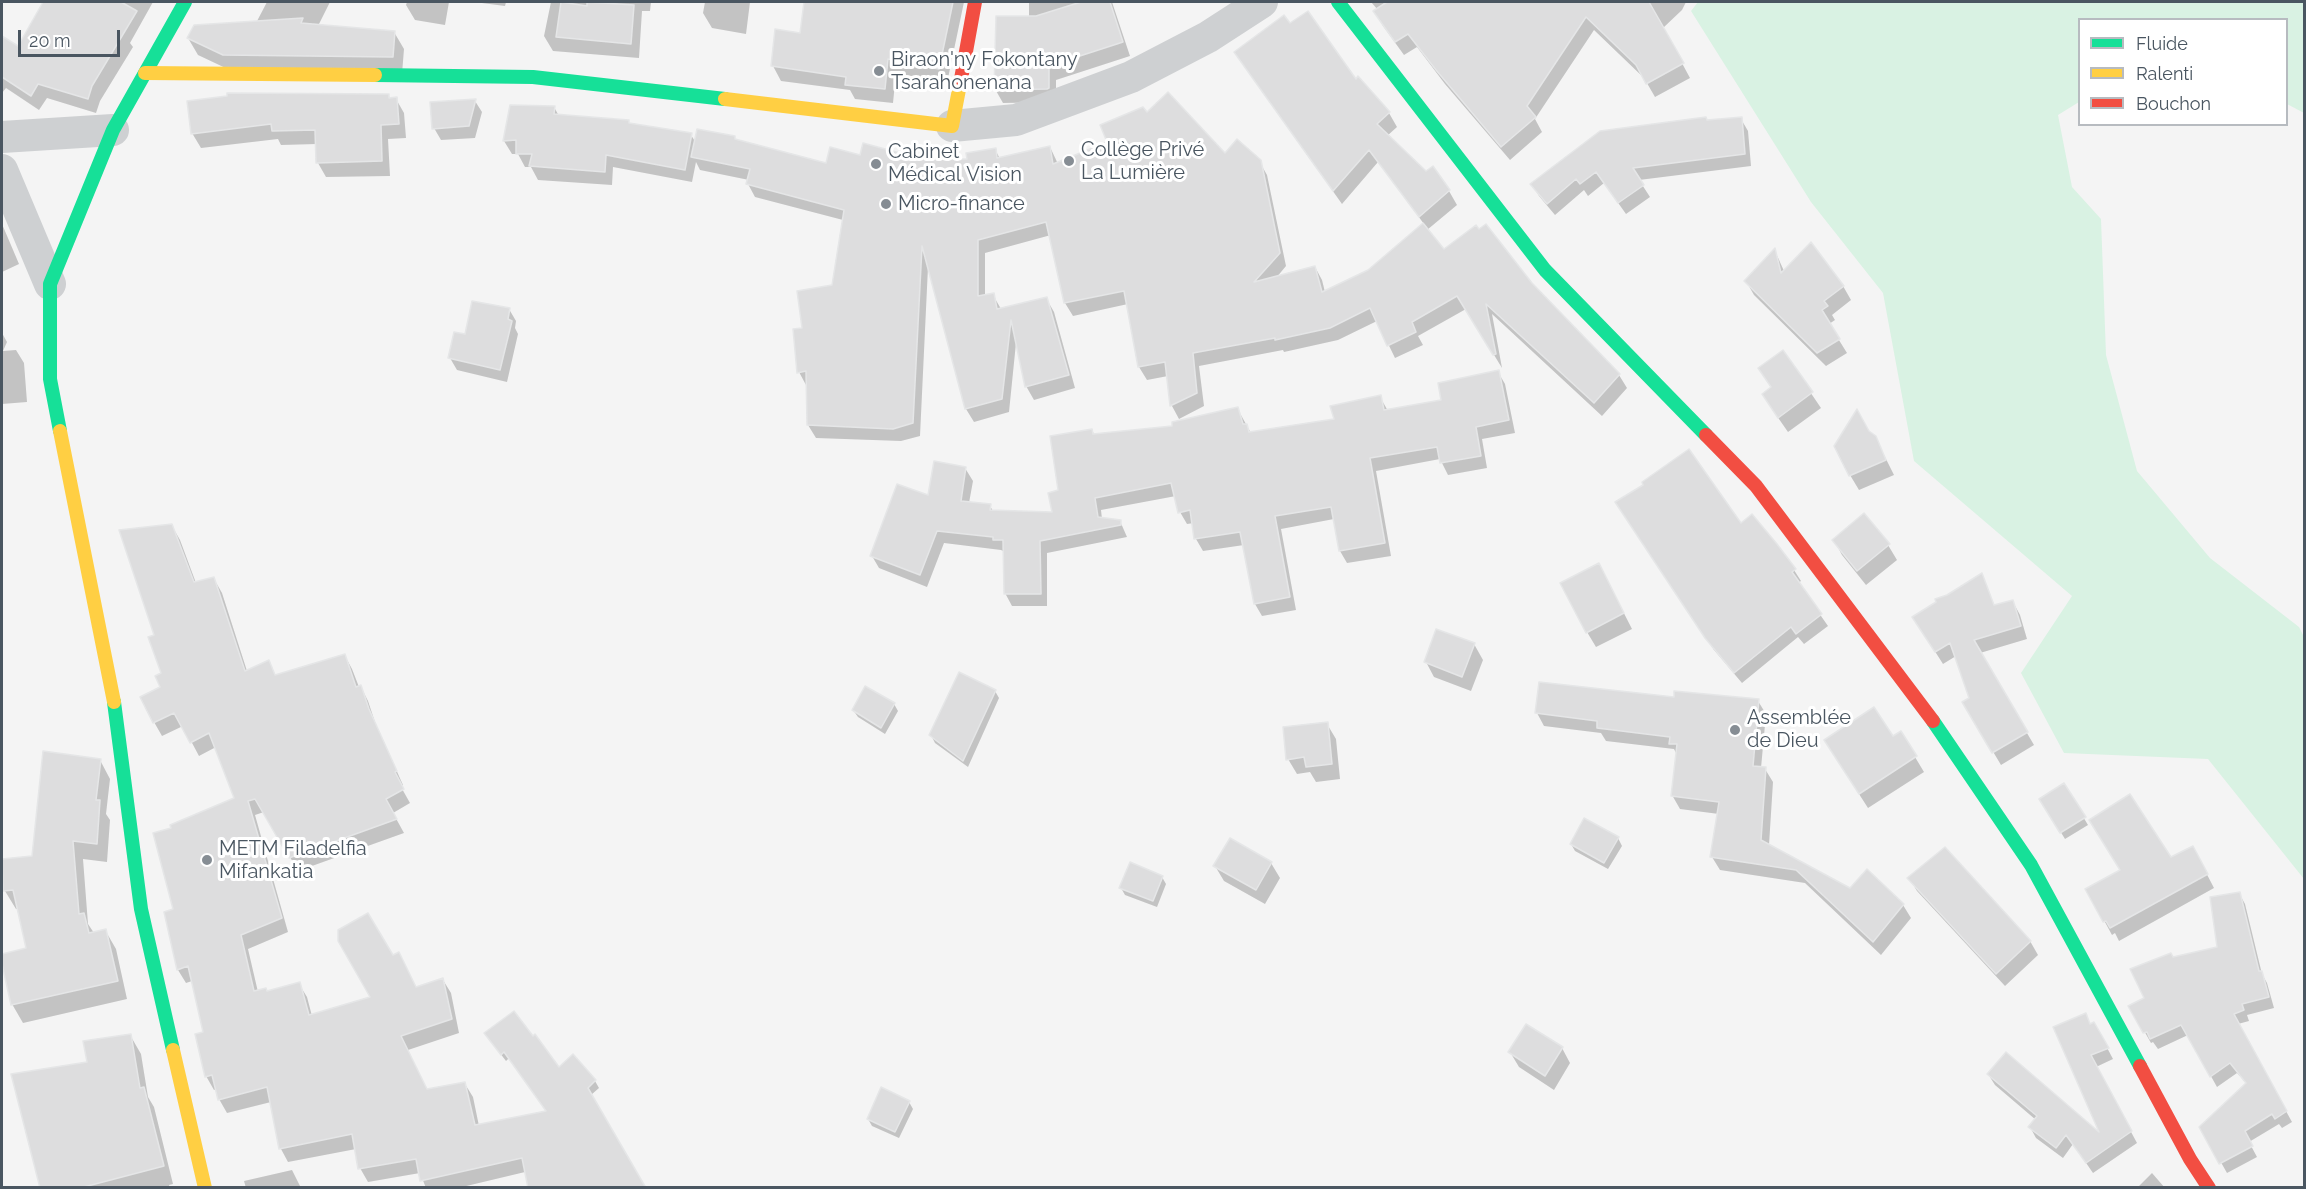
<!DOCTYPE html>
<meta charset="utf-8">
<style>
body{margin:0}
#map{position:relative;width:2306px;height:1189px;overflow:hidden;background:#f4f4f4;font-family:Raleway,sans-serif}
canvas{display:block}
.frame{position:absolute;inset:0;border:3px solid #4a5661;pointer-events:none}
.legend{position:absolute;left:2078px;top:18px;width:210px;height:108px;box-sizing:border-box;background:#fff;border:2px solid #b7bbc0;margin:0;padding:8px 10px;list-style:none;font-size:18px;color:#4a5661}
.legend li{display:flex;align-items:center;gap:12px;height:30px}
.legend b{width:30px;border:2px solid #b7bbc0}
.scale{position:absolute;left:18px;top:30px;width:102px;height:27px;box-sizing:border-box;border:3px solid #4a5661;border-top:0;padding-left:8px;font-size:18px;line-height:21px;white-space:nowrap;color:#4a5661;-webkit-text-stroke:4px #fff;paint-order:stroke}
</style>
<div id="map">
<canvas width="2306" height="1189"></canvas>
<div class="frame"></div>
<ul class="legend">
<li><b style="height:8px;background:#16e098"></b>Fluide</li>
<li><b style="height:8px;background:#ffcf43"></b>Ralenti</li>
<li><b style="height:8px;background:#f24e42"></b>Bouchon</li>
</ul>
<div class="scale">20 m</div>
</div>
<script>
const g = document.querySelector('canvas').getContext('2d');
g.lineJoin = 'round';
function paint(path, color) {
  g.fillStyle = color;
  g.fill(path, 'evenodd');
}
function strokePath(path, color, width, dash) {
  g.strokeStyle = color;
  g.lineWidth = width;
  g.lineCap = dash ? 'butt' : 'round';
  g.setLineDash(dash || []);
  g.stroke(path);
}
function drawText(font, color, halo, rows, align = 'center') {
  g.font = font + ' Raleway,sans-serif';
  g.lineWidth = 6;
  g.setLineDash([]);
  g.textBaseline = 'middle';
  g.strokeStyle = halo;
  g.fillStyle = color;
  for (const [text, x, y, turn = 0] of rows) {
    g.save();
    g.translate(x, y);
    g.rotate((+turn || 0) * Math.PI / 180);
    g.textAlign = isNaN(turn) ? turn : align;
    if (halo) g.strokeText(text, 0, 0);
    g.fillText(text, 0, 0);
    g.restore();
  }
}
paint(new Path2D(`
 M1698,2H2304V113L2287,104L2286,20H2080L2079,102L2058,115L2072,187L2101,219L2106,355L2137,471L2210,558L2299,627L2304,637V879L2208,759L2064,753L2021,673L2072,596L1914,461L1883,293L1811,202L1691,11Z`), '#d9f2e3');
paint(new Path2D(`
 M120,2H153L130,43L133,47L100,101L96,113L47,98L39,110L6,88L2,93V38L9,42L15,54L117,32Z
 M267,2H330L318,26L394,32L404,49L402,74L234,72L198,55L188,38L256,23Z
 M407,2H449L445,25L415,20L406,5Z
 M474,2H506L505,6Z
 M551,2H651L650,11H642L639,58L553,51L544,36Z
 M705,2H750L746,34L712,28L703,13Z
 M805,2H964L947,83L896,73L893,103L855,99L850,90L781,81L773,66L801,34Z
 M1029,2H1112L1130,56L1056,80V102L1003,103L995,89L1029,18Z
 M1371,2H1495L1508,15L1517,2H1686L1682,10L1663,28L1690,78L1655,97L1644,78L1594,30L1535,119L1542,132L1510,160L1445,84L1417,47L1404,55L1383,26L1375,12L1378,10Z
 M1290,25L1356,81L1389,113L1397,127L1387,136L1426,173L1432,168L1449,191L1457,205L1427,230L1444,251L1530,284L1619,375L1627,388L1602,416L1492,314L1502,368L1466,309L1418,336L1423,345L1395,358L1377,321L1338,340L1284,352L1283,350L1199,366L1204,406L1179,419L1172,406L1168,376L1147,380L1139,367L1128,304L1073,316L1065,303L1051,235L985,253V296L993,295L1001,309L1046,298L1054,312L1075,388L1034,400L1026,386L1016,343L1009,412L974,422L966,409L928,267L920,436L901,441L816,438L808,425L806,385L799,372L804,329L833,286L843,220L755,197L748,184L749,180L700,170L696,162L692,182L613,167L612,185L538,180L531,167H525L518,154H512L504,141L511,106L554,107L559,116L628,121L630,124L691,135L696,143L734,137L736,140L827,164L861,156L922,161H969L995,149L1000,159L1050,147L1058,164L1109,142L1147,114L1225,155L1259,161L1267,175L1286,266L1276,278L1315,267L1322,280L1325,292L1369,271L1424,224L1378,162L1342,204L1244,66L1236,52Z
 M389,96L390,99H396L404,113L406,138L388,139L390,176L326,177L318,163L317,144L281,145L278,139L201,148L192,133L228,98Z
 M475,101L482,112L475,138L441,140L434,128Z
 M1741,119L1748,131L1751,166L1639,180L1650,197L1626,214L1604,183L1588,196L1584,190L1555,215L1539,196L1532,184L1707,122Z
 M2,224L19,264L2,272Z
 M1775,251L1784,271L1843,286L1851,300L1832,315L1835,320L1829,324L1847,353L1826,366L1754,295L1746,281Z
 M509,309L516,321L515,328L518,334L507,382L457,370L450,358L466,336Z
 M2,333L7,342L3,351L16,350L24,363L27,402L2,404Z
 M1783,352L1821,408L1788,432L1772,409L1771,388L1760,368Z
 M1498,372L1505,384L1515,433L1482,439L1487,468L1448,475L1440,459L1376,471L1391,556L1347,563L1340,551L1334,519L1281,529L1296,610L1262,616L1255,604L1244,545L1203,551L1196,539L1194,523L1187,524L1180,512L1176,496L1101,510L1102,519L1120,521L1127,537L1047,553V606H1012L1005,593V552L1001,550L944,543L927,587L879,568L872,556L929,497L965,468L973,481L969,503L990,506L993,511L1054,513L1060,492L1092,430L1095,436L1174,428L1237,408L1251,433L1335,420L1380,397L1388,411L1442,401Z
 M1869,433L1875,437L1894,475L1859,490L1850,475Z
 M1623,513L1740,526L1794,570L1801,581L1798,583L1828,626L1804,644L1798,637L1742,683L1714,650Z
 M172,526L180,540L196,583L214,579L222,593L247,671L268,662L276,676L345,656L352,669L359,687H361L368,701L376,725L403,785L401,787L410,803L393,813L404,833L298,871L264,812L255,815L288,932L248,949L258,992L267,993L299,984L307,997L312,1016L372,998L393,957L416,989L443,980L451,993L459,1033L408,1050L427,1091L465,1084L473,1097L479,1126L546,1167L458,1188H426L420,1173L368,1182L360,1168L356,1149L288,1162L281,1149L271,1102L227,1113L219,1099L217,1089L214,1090L206,1076L205,1033L192,981L186,983L178,970L173,829L236,799L216,747L199,756L183,726L162,736L154,722L163,673L156,636Z
 M1834,540L1888,545L1897,560L1866,585L1842,555Z
 M1981,575L1995,607L2013,602L2020,615L2027,639L1980,653L2034,745L2001,765L1964,703L1971,698L1956,656L1943,664L1922,631L1948,596Z
 M1607,580L1632,629L1596,647L1587,632Z
 M1474,644L1483,660L1471,691L1434,677L1426,662Z
 M995,691L999,698L968,767L935,743L931,735Z
 M1675,699L1758,701L1766,714L1761,768L1765,769L1773,782L1769,845L1850,890L1867,871L1903,905L1911,918L1881,955L1805,883L1720,870L1712,857L1719,814L1680,809L1672,795L1677,755L1674,749L1606,741L1601,733L1544,726L1537,713Z
 M894,704L898,711L885,734L858,717L853,710Z
 M1327,724L1336,739L1340,779L1316,782L1310,772L1297,774L1288,759Z
 M1892,738L1915,757L1924,772L1868,808L1834,755Z
 M100,760L110,779L106,814L110,820L107,862L83,859L88,924L94,933L105,930L116,949L127,999L23,1023L12,1004L2,955L28,949L19,909H16L5,891L33,858Z
 M2064,785L2088,825L2065,839L2041,800Z
 M1618,838L1622,846L1608,869L1575,851L1571,844Z
 M2170,859L2200,861L2214,888L2119,941L2115,933L2112,935L2087,889Z
 M1271,863L1280,878L1265,904L1224,881L1215,866Z
 M1162,877L1166,884L1157,907L1125,895L1121,888Z
 M1909,878L2030,941L2038,955L2005,986L1917,891Z
 M2239,893L2245,904L2262,974L2267,983L2274,1008L2247,1015L2249,1021L2238,1024L2292,1122L2282,1128L2279,1124L2249,1142L2257,1157L2227,1173L2201,1127L2247,1084L2237,1073L2217,1087L2188,1035L2158,1049L2153,1042L2151,1043L2130,1006L2146,999L2173,959L2219,948Z
 M2094,1023L2113,1059L2096,1067L2137,1143L2093,1173L2073,1144L2063,1158L2036,1138L2030,1127L2036,1120L1995,1085L1988,1074L2103,1138L2055,1028Z
 M130,1035L141,1054L148,1097L154,1107L173,1184L169,1185L170,1188H41L88,1063Z
 M533,1038L559,1070L595,1081L599,1088L591,1095L509,1058L506,1061L490,1040Z
 M1562,1048L1570,1063L1554,1090L1519,1067L1510,1052Z
 M909,1102L913,1109L899,1138L872,1126L868,1119Z
 M292,1170L301,1188H246L244,1181Z
 M2152,1173L2165,1188H2137Z`), '#0003');
const building = new Path2D(`
 M43,2H121L137,11L92,86L88,99L38,84L31,96L2,77V36L18,46Z
 M561,2L587,6V2L634,5L631,44L556,37Z
 M804,2H953L939,69L888,59L885,89L845,85L846,77L771,66L775,29L800,33Z
 M1081,2H1110L1123,42L1049,66V88L1047,89L994,90L996,16H1036Z
 M1387,2H1649L1684,63L1646,84L1636,65L1586,17L1527,106L1536,117L1501,147L1436,70L1408,34L1395,42L1373,11Z
 M1308,11L1356,79L1358,76L1390,112L1377,124L1426,171L1433,166L1450,190L1419,217L1369,150L1333,191L1234,52L1284,15L1290,23Z
 M303,18L301,23L395,31L393,57L223,55L187,38L194,25Z
 M1168,92L1225,153L1237,139L1261,160L1280,253L1254,282L1315,266L1322,292L1368,270L1423,223L1444,249L1476,225L1479,229L1486,224L1532,283L1620,374L1594,403L1486,304L1496,354L1493,355L1457,296L1412,322L1416,332L1387,346L1370,308L1330,328L1275,340V338L1193,353L1197,393L1170,406L1165,362L1138,367L1124,291L1064,303L1046,222L978,240V296L994,293L997,309L1047,297L1069,375L1025,387L1011,320L1002,399L965,409L922,246L913,423L893,429L807,425L806,371L797,373L793,329L802,328L797,291L832,285L844,210L746,184L750,169L691,157L697,129L735,136V139L826,163L830,147L860,155L863,143L922,159H967L966,153L996,148L997,158L1050,146L1053,164L1107,142L1100,125L1143,107L1147,112Z
 M227,93L389,94V98L397,97L399,124L381,125L382,161L316,163L315,130L272,131L271,124L191,134L187,101L227,96Z
 M476,99L469,126L432,129L430,102Z
 M510,105L555,106L554,114L629,120V123L692,133L685,170L606,155L605,172L529,166L532,154H516V140L503,141Z
 M1706,117L1707,120L1742,117L1745,154L1633,168L1644,185L1618,203L1596,172L1580,184L1576,179L1547,204L1530,184L1600,131Z
 M1811,242L1844,286L1824,301L1828,306L1822,310L1840,339L1817,353L1744,281L1775,248L1781,273Z
 M472,301L510,308L508,319L512,321L500,370L448,358L454,332L465,334Z
 M1783,350L1813,392L1778,418L1762,394L1771,387L1758,368Z
 M1499,370L1509,420L1476,427L1481,456L1440,463L1437,447L1370,458L1385,543L1339,551L1331,507L1275,516L1290,597L1254,604L1240,532L1194,539L1190,510L1178,513L1171,483L1095,498L1098,517L1121,520V525L1040,541L1041,594H1004L1003,540H993V537L937,531L920,575L870,556L897,484L928,495L934,461L966,467L961,501L991,504L990,510L1052,512L1048,493L1058,490L1050,436L1092,429L1093,434L1172,426V422L1238,407L1243,424H1247L1249,432L1334,419L1330,406L1381,395L1384,410L1441,400L1438,383Z
 M1857,409L1869,431L1876,436L1886,460L1849,476L1834,446Z
 M1689,449L1741,523L1752,514L1777,544L1796,569L1792,572L1822,614L1796,634L1791,627L1734,673L1705,638L1615,502L1643,485L1642,482Z
 M1864,513L1890,544L1857,571L1832,540Z
 M172,524L194,582L214,577L245,671L269,660L275,675L345,654L356,687L361,685L369,709L397,771L395,772L404,789L386,799L397,819L289,858L255,799L248,801L282,918L241,935L254,991L266,988L267,991L300,982L309,1015L370,997L338,941V930L368,913L393,955L399,952L416,987L443,978L452,1019L401,1036L427,1089L465,1082L475,1125L546,1111L504,1052L501,1055L484,1033L514,1011L533,1036L535,1034L559,1067L573,1054L596,1080L588,1088L646,1188H528L522,1158L420,1181L416,1159L358,1169L352,1134L279,1149L267,1087L218,1100L212,1075L205,1077L195,1034L203,1032L188,966L177,970L164,912L173,909L153,833L171,828L170,825L234,798L209,733L190,743L174,713L153,723L140,697L160,687L155,676L161,673L148,637L154,635L119,530Z
 M1599,563L1624,613L1586,633L1560,583Z
 M1982,573L1994,605L2013,600L2021,626L1974,640L2028,732L1992,753L1962,702L1969,698L1950,643L1935,652L1912,617L1936,602L1935,599L1947,595Z
 M1436,629L1475,643L1462,677L1424,662Z
 M959,672L996,690L963,761L929,735Z
 M1539,682L1674,697V691L1759,699L1753,766L1766,767L1761,840L1850,888L1867,869L1904,904L1873,942L1796,870L1710,857L1719,802L1671,796L1677,744H1669L1670,737L1597,728V721L1535,713Z
 M865,686L895,703L881,728L852,710Z
 M1874,707L1893,736L1901,731L1917,756L1859,794L1824,740Z
 M1328,722L1332,764L1306,767L1304,757L1286,760L1283,727Z
 M43,751L101,759L96,800H100L97,844L73,841L79,914L84,913L89,933L106,929L118,981L11,1005L2,964V954L26,948L13,890L3,891L2,859L32,856Z
 M2064,783L2086,817L2060,833L2039,799Z
 M2130,794L2171,857L2193,846L2208,874L2110,928L2106,921L2103,922L2085,889L2120,870L2089,820Z
 M1584,818L1619,837L1604,863L1570,844Z
 M1230,838L1272,862L1256,890L1213,866Z
 M1945,847L2031,941L1996,974L1907,878Z
 M1130,862L1163,876L1153,901L1119,888Z
 M2240,892L2259,971H2262L2269,997L2242,1004L2244,1010L2234,1014L2287,1111L2275,1119L2272,1114L2245,1131L2253,1146L2219,1164L2199,1127L2246,1083L2230,1063L2210,1077L2181,1025L2150,1039L2147,1032L2143,1033L2128,1006L2144,998L2130,969L2171,953L2173,957L2217,947L2210,897Z
 M2086,1013L2090,1024L2094,1022L2109,1048L2091,1055L2132,1131L2086,1163L2066,1135L2056,1148L2028,1127L2037,1116L1987,1074L2006,1052L2099,1132L2053,1027Z
 M1526,1024L1563,1047L1545,1076L1508,1052Z
 M131,1034L140,1088L144,1087L164,1166L80,1188H40L11,1074L87,1062L83,1041Z
 M881,1087L910,1101L895,1132L867,1119Z`);
paint(building, '#ddddde');
strokePath(building, '#e5e6e7', 1.5);
strokePath(new Path2D(`
 M952,126L1016,120L1131,77L1208,37L1262,2
 M2,137L113,130
 M2,170L50,284`), '#ced0d2', 32);
strokePath(new Path2D(`
 M1338,2L1545,270L1706,435
 M375,75L533,77L725,99
 M60,431L50,379V284L113,130L185,2
 M114,702L141,909L173,1050
 M1933,721L2031,865L2140,1066`), '#16e098', 14);
strokePath(new Path2D(`
 M145,73L375,75
 M725,99L952,126L961,79
 M60,431L114,702
 M173,1050L205,1188`), '#ffcf43', 14);
strokePath(new Path2D(`
 M961,79L975,2
 M1706,435L1756,486L1933,721
 M2140,1066L2190,1159L2209,1188`), '#f24e42', 14);
for (const [x, y, r, color] of [
 [879,71,6,"#868d94"],
 [1069,161,6,"#868d94"],
 [876,164,6,"#868d94"],
 [886,204,6,"#868d94"],
 [1735,730,6,"#868d94"],
 [207,860,6,"#868d94"]
]) {
  const dot = new Path2D();
  dot.arc(x, y, r, 0, 2 * Math.PI);
  g.fillStyle = color;
  g.fill(dot);
  strokePath(dot, '#fff', 2);
}
drawText('20px', '#4a5661', '#fff', [
 ["Biraon'ny Fokontany",891,60],
 ["Tsarahonenana",891,83],
 ["Collège Privé",1081,150],
 ["La Lumière",1081,173],
 ["Cabinet",888,152],
 ["Médical Vision",888,175],
 ["Micro-finance",898,204],
 ["Assemblée",1747,718],
 ["de Dieu",1747,741],
 ["METM Filadelfia",219,849],
 ["Mifankatia",219,872]
], 'left');
</script>
